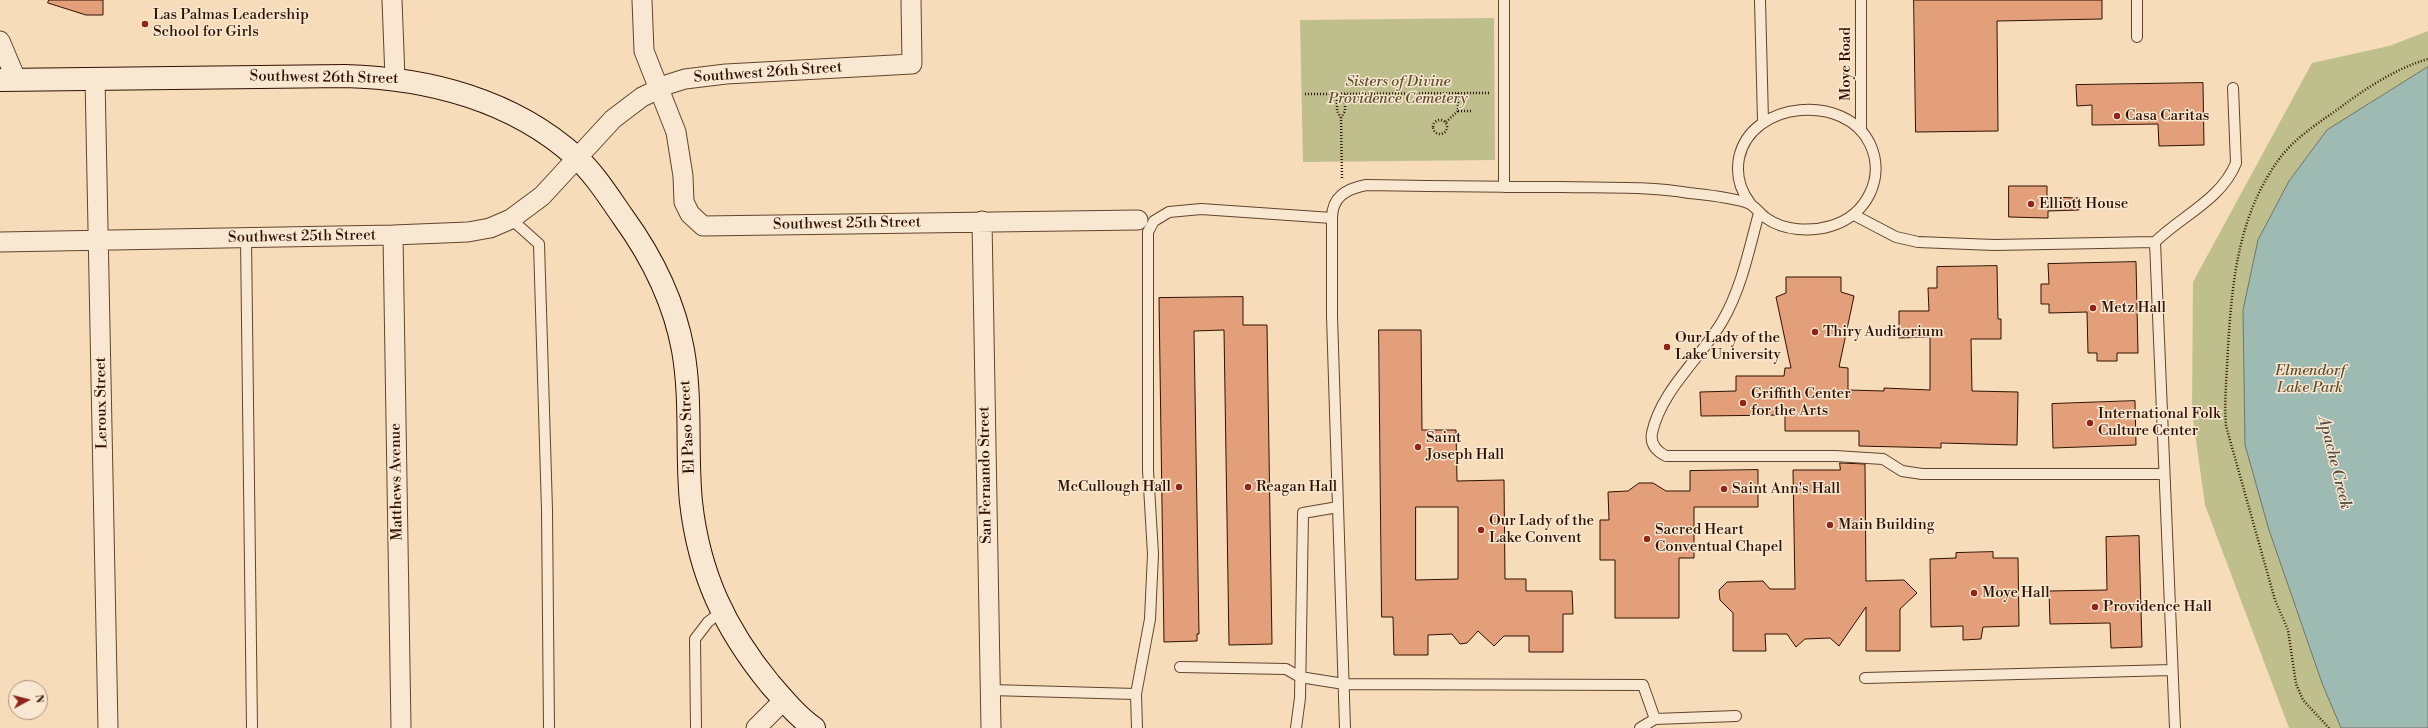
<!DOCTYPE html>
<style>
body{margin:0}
#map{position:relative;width:2428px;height:728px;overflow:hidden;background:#f6dcb8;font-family:"Libre Bodoni",serif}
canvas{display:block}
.north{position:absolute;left:8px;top:680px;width:40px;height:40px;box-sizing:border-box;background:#f9e8d1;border:1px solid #a9927d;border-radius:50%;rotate:83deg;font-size:11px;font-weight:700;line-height:16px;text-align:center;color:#301100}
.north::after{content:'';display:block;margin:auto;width:14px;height:18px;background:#8f2418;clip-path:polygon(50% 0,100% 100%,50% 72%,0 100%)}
</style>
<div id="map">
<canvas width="2428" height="728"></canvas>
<div class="north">N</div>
</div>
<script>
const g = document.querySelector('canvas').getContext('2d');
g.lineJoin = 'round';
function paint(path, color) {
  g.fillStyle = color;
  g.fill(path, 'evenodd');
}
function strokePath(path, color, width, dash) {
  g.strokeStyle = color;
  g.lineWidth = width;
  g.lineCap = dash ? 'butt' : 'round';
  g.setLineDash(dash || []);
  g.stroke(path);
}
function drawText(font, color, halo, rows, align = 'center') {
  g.font = font + ' "Libre Bodoni",serif';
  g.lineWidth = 3;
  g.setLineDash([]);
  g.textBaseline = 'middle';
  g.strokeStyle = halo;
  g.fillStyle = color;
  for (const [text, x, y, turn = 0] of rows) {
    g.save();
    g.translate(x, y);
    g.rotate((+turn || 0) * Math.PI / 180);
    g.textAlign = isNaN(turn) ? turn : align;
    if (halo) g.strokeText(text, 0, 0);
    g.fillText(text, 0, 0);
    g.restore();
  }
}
paint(new Path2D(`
 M1494,18L1495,160L1303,162L1300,20Z
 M2428,31V728H2289L2205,505L2192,411L2193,282L2312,63L2389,46Z`), '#bebf8d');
const water = new Path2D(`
 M2428,67V728H2341L2322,683L2269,530L2245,445L2243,310L2258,240L2289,181L2327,130Z`);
paint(water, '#9dbab3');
strokePath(water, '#71766b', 1);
const building = new Path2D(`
 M49,0H103V15H86L48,3Z
 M1914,0H2102V19L1997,21L1998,131L1916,132Z
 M2203,83L2204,145L2159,146L2158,124L2092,125V105L2077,106L2076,85Z
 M2009,186H2047V197L2079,198V210L2048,211V218L2009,217Z
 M2136,262L2138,353H2117V361H2097V353H2088L2087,312L2049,313V304H2041V284H2049L2048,264Z
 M1997,266L1998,319H2001V339H1971L1972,391L2018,392L2017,445L1941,443V448L1859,446V431H1785V415L1701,416L1700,392L1736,391V376H1784L1785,368H1791L1776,297L1786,293V277H1841V292L1854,296L1839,367L1848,368V390L1884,391V388L1930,390V337L1899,338V311H1929L1928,288H1937V267Z
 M1243,297V325H1267L1272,644L1229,645L1224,330L1194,331L1199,634H1197V641L1164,642L1159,298Z
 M1379,330H1421L1422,430H1456L1457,481L1504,480L1505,579H1526V591H1572L1573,614H1563V652H1529V636H1504L1494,646L1478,631L1467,643L1460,644L1452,634L1428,635V655H1394L1393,617H1382ZM1416,507H1458V579L1416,580Z
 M2135,401L2136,445L2053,448L2052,404Z
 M1840,463L1865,464L1866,581L1904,580L1917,593L1900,609V651H1866V607L1839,646L1830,638L1805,639L1796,647L1787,634H1765L1766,651H1733V613L1720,600L1719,590L1727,582L1763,581L1770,589H1795L1793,470H1840Z
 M1758,470V507H1694V558H1679V618H1615V560H1600V520H1609L1608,492L1628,491L1639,483H1653L1666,491H1690V471Z
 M2139,536L2142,647L2111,648L2110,623L2050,624L2049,591L2107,590L2106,537Z
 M1993,552V558H2018L2019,626L1983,627L1981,639L1963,640V626L1931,627L1930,559L1956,558V553Z`);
paint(building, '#e39f7a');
strokePath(building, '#301100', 1);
const service = new Path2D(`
 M1504,0V187
 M1760,0L1763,121
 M2137,0V37
 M1861,128V0
 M1759,213C1749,249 1742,287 1723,320C1702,357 1661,390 1652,433C1650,444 1656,451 1666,456H1835L1883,459L1902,471L1922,474H2164
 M1854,215L1896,237L1918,242L1994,245L2155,242L2175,728
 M511,219L539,244L547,510L549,728
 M246,238L252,728
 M2155,242C2181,216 2221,200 2236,163L2233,88
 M1180,667L1286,669L1300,677L1344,684L1643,685L1655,719
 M1865,678L2172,670
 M990,690L1136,694L1137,728
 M1136,694L1150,619L1153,554L1148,470V232L1154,221L1169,212L1201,209L1332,218
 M696,728L695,639L708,622L721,612
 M1296,728L1300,698L1303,513L1338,507
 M1345,728L1332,316V218C1332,197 1346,189 1366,185C1431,186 1496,187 1561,187C1604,188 1647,186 1689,193C1707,195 1730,197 1748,203C1754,205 1760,214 1766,218C1784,231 1811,232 1831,226C1866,216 1886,178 1870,144C1846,93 1751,100 1739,158C1736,174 1740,190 1750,203
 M1640,728L1655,719L1736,716`);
const minor = new Path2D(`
 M392,0L395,78
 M642,0L644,51L676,132L683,176L684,202L690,214L703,226L1138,220
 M0,41L16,79
 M95,78L108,728
 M982,221L991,728
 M393,235L401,728
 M0,242L393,235L468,232L490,228L511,219L542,196L613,119L642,97L669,84L685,79L726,74L912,64L911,0
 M756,728L784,700`);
const secondary = new Path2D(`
 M0,80L345,76C428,78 513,100 576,157C594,173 609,197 623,217C652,257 674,301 683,350C692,401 686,452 691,502C699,574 725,629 770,684C784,700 797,716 814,728`);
strokePath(service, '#62442e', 12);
strokePath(minor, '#62442e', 21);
strokePath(secondary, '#301100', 24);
strokePath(new Path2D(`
 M1458,93V111H1472
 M1305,94L1490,93
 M1337,94V111L1341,118L1342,178
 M1341,118L1345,111V94
 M1433 127a7 7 0 1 1 14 0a7 7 0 1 1-14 0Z
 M1446,122L1458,111
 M2329,728L2303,700L2296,684L2288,630L2275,600L2226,426C2224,400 2227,374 2228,347C2232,283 2238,219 2275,165C2291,140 2317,124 2341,107C2366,88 2397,68 2428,59`), '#301100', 2.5, [1, 2]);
strokePath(service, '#f9e8d1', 10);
strokePath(minor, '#f9e8d1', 19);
strokePath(secondary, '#f9e8d1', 22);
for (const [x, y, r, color] of [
 [145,24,4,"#8f2418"],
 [2117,116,4,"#8f2418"],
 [2031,204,4,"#8f2418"],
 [2093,308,4,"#8f2418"],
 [1815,332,4,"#8f2418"],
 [1667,347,4,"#8f2418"],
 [1743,403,4,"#8f2418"],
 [2090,423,4,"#8f2418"],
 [1418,447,4,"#8f2418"],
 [1179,487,4,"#8f2418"],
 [1248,487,4,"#8f2418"],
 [1724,489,4,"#8f2418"],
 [1830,525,4,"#8f2418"],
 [1481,530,4,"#8f2418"],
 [1647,539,4,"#8f2418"],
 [1974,593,4,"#8f2418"],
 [2095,607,4,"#8f2418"]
]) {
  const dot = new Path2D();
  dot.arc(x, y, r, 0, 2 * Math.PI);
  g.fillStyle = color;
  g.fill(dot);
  strokePath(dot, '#f9e8d1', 1.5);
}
drawText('15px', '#301100', '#f9e8d1', [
 ["Las Palmas Leadership",153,15],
 ["School for Girls",153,32],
 ["Casa Caritas",2125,116],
 ["Elliott House",2039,204],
 ["Metz Hall",2101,308],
 ["Thiry Auditorium",1823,332],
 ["Our Lady of the",1675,338],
 ["Lake University",1675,355],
 ["Griffith Center",1751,394],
 ["for the Arts",1751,411],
 ["International Folk",2098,414],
 ["Culture Center",2098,431],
 ["Saint",1426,438],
 ["Joseph Hall",1426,455],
 ["McCullough Hall",1171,487,"right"],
 ["Reagan Hall",1256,487],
 ["Saint Ann's Hall",1732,489],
 ["Our Lady of the",1489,521],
 ["Lake Convent",1489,538],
 ["Main Building",1838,525],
 ["Sacred Heart",1655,530],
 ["Conventual Chapel",1655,547],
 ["Moye Hall",1982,593],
 ["Providence Hall",2103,607]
], 'left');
drawText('15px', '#301100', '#f9e8d1', [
 ["Moye Road",1846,64,-90],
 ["Southwest 26th Street",768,73,-4],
 ["Southwest 26th Street",324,78,1],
 ["Southwest 25th Street",847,224,-1],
 ["Southwest 25th Street",302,237,-1],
 ["Leroux Street",102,403,-91],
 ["El Paso Street",688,427,-93],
 ["San Fernando Street",986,475,-91],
 ["Matthews Avenue",397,482,-91]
]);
drawText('italic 15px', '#624e31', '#f9e8d1', [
 ["Sisters of Divine",1398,82],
 ["Providence Cemetery",1398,99],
 ["Elmendorf",2310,371],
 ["Lake Park",2310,388]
]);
drawText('italic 16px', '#564c3f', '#f9e8d1', [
 ["Apache Creek",2334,463,76]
]);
</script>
